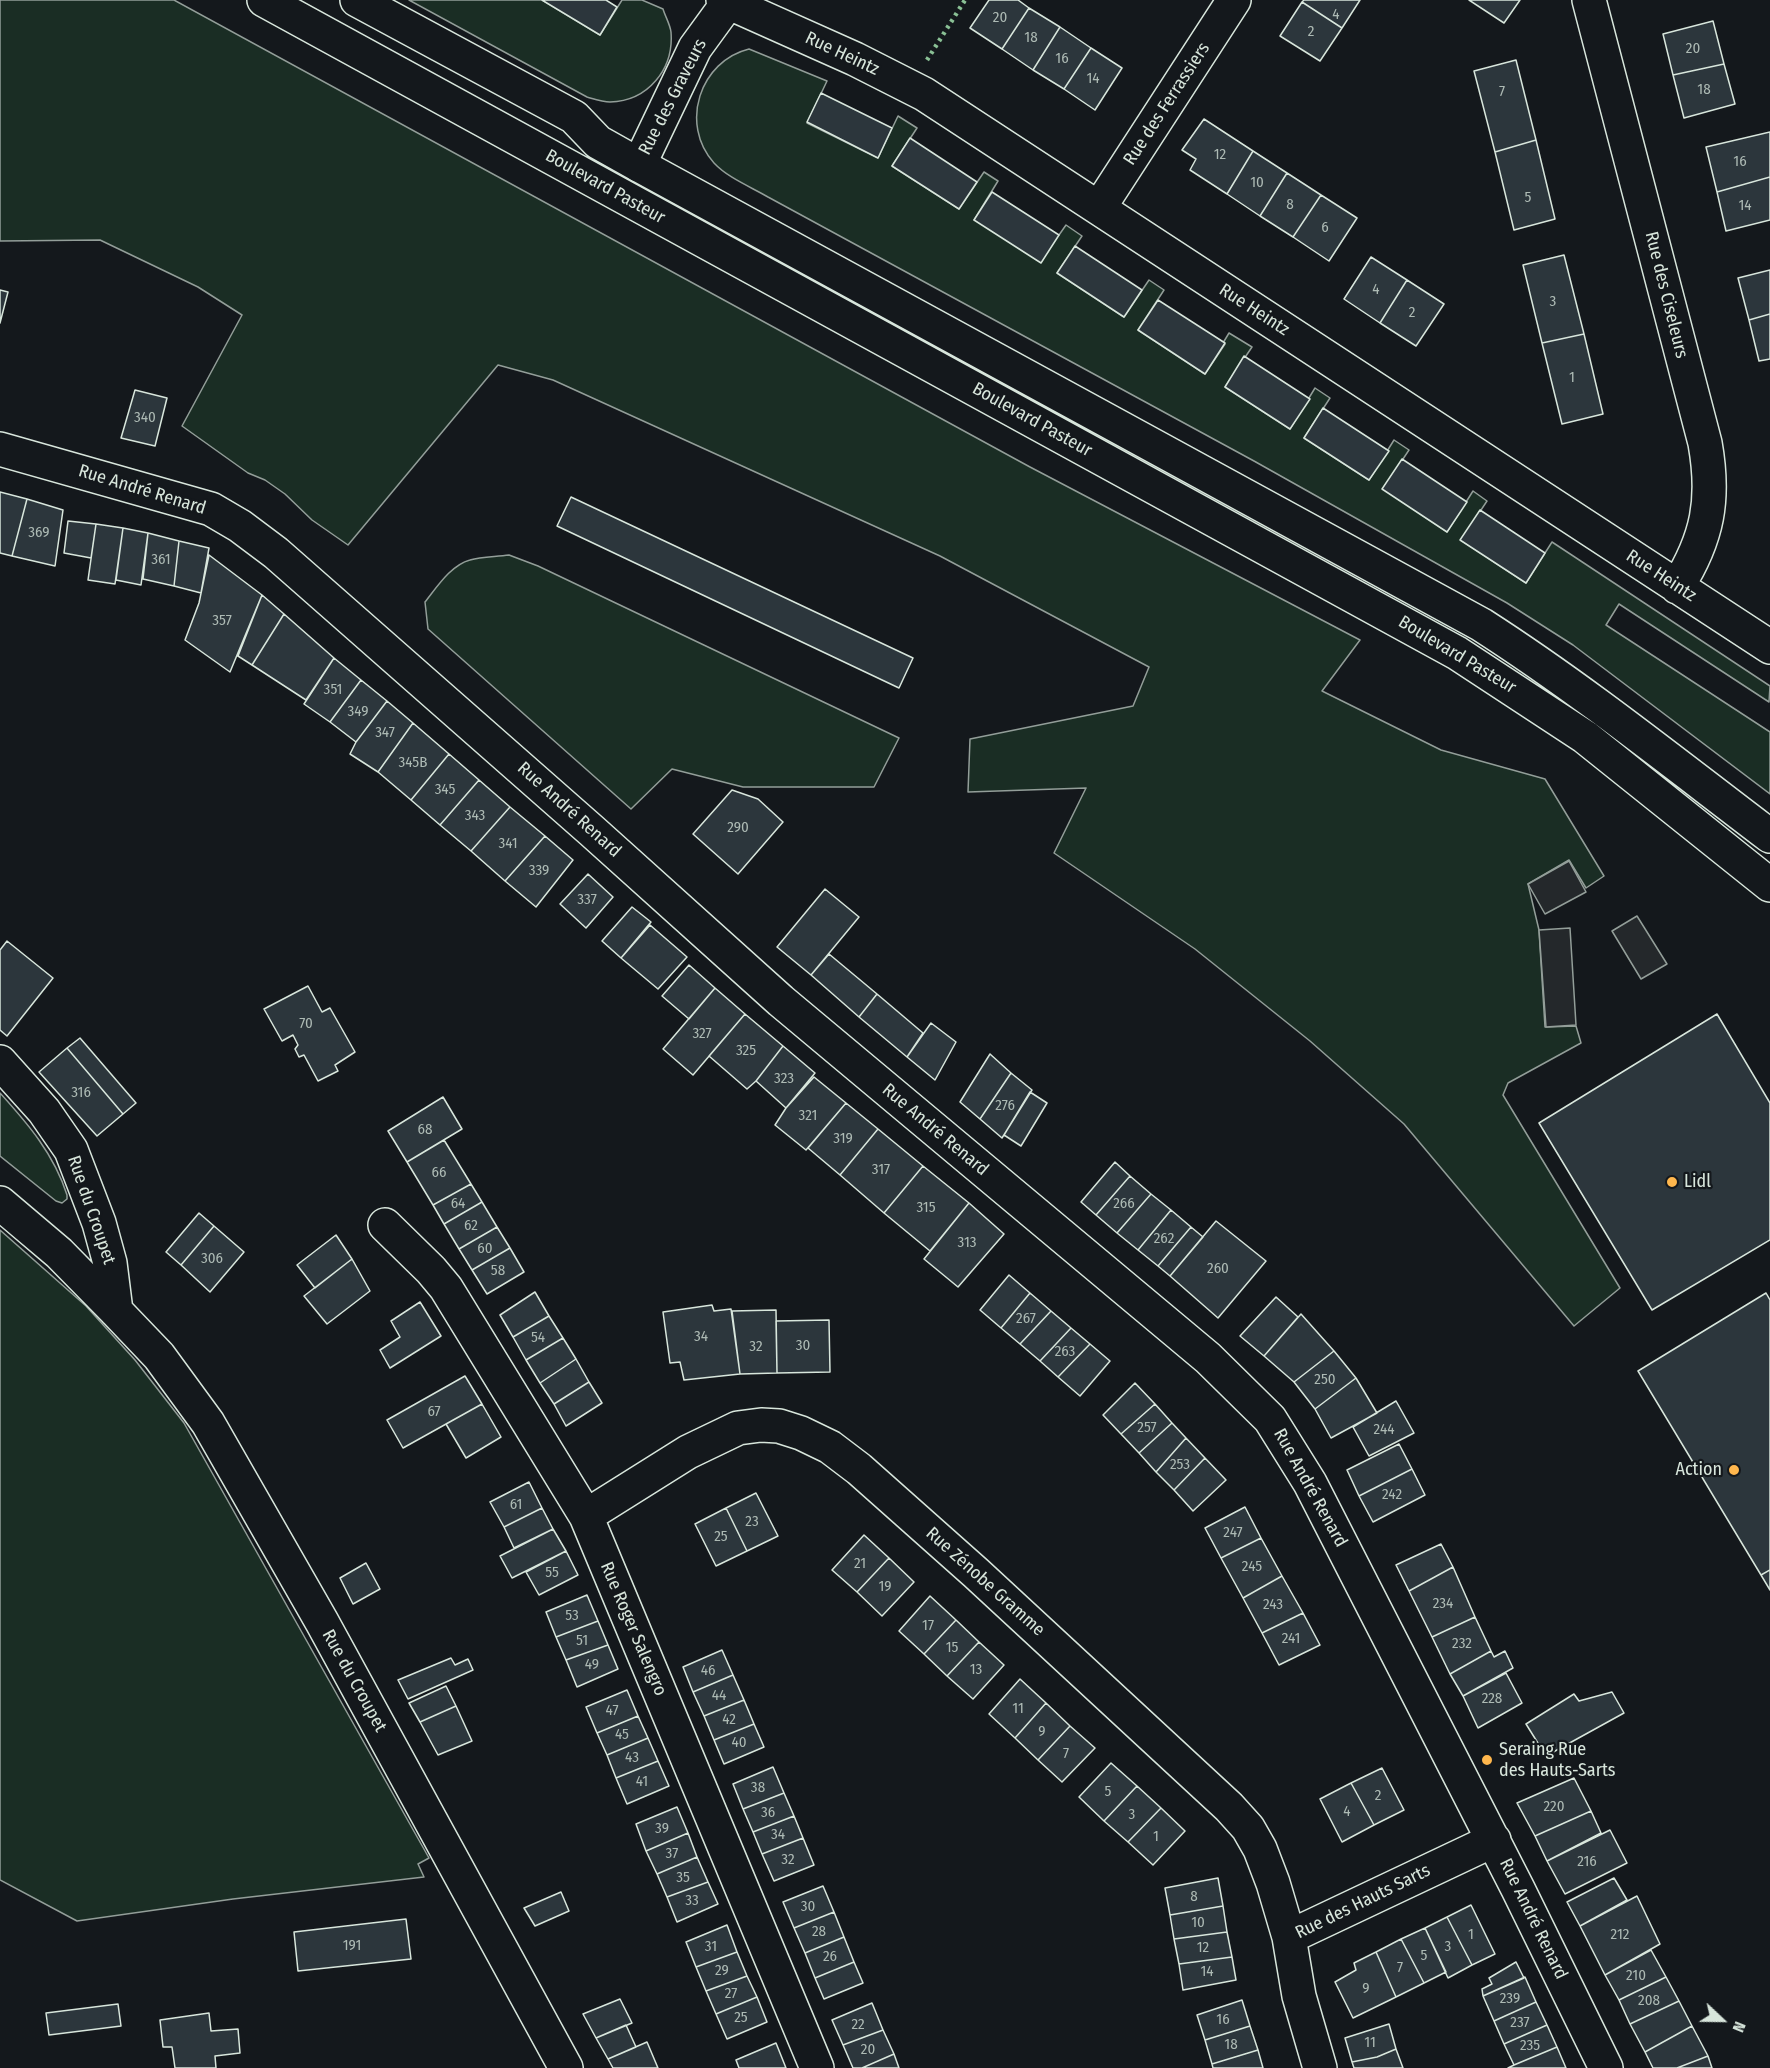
<!DOCTYPE html>
<meta charset="utf-8">
<style>
body{margin:0}
#map{position:relative;width:1770px;height:2068px;overflow:hidden;background:#14181c;font-family:"Fira Sans Condensed",sans-serif}
canvas{display:block}
.north{position:absolute;left:1692px;top:1990px;width:60px;height:60px;-webkit-text-stroke:4px #14181c;paint-order:stroke;rotate:112deg;font-size:16px;font-weight:700;line-height:24px;text-align:center;color:#d8e6dc}
.north::after{content:'';display:block;margin:auto;width:21px;height:27px;background:#d8e6dc;clip-path:polygon(50% 0,100% 100%,50% 72%,0 100%)}
</style>
<div id="map">
<canvas width="1770" height="2068"></canvas>
<div class="north">N</div>
</div>
<script>
const g = document.querySelector('canvas').getContext('2d');
g.lineJoin = 'round';
function paint(path, color) {
  g.fillStyle = color;
  g.fill(path, 'evenodd');
}
function strokePath(path, color, width, dash) {
  g.strokeStyle = color;
  g.lineWidth = width;
  g.lineCap = dash ? 'butt' : 'round';
  g.setLineDash(dash || []);
  g.stroke(path);
}
function drawText(font, color, halo, rows, align = 'center') {
  g.font = font + ' "Fira Sans Condensed",sans-serif';
  g.lineWidth = 4.5;
  g.setLineDash([]);
  g.textBaseline = 'middle';
  g.strokeStyle = halo;
  g.fillStyle = color;
  for (const [text, x, y, turn = 0] of rows) {
    g.save();
    g.translate(x, y);
    g.rotate((+turn || 0) * Math.PI / 180);
    g.textAlign = isNaN(turn) ? turn : align;
    if (halo) g.strokeText(text, 0, 0);
    g.fillText(text, 0, 0);
    g.restore();
  }
}
const green = new Path2D(`
 M0,0H174L1030,467L1360,640L1322,691L1441,750L1545,779L1604,876L1586,888L1569,860L1528,884L1539,930L1545,1027L1576,1026L1581,1043L1508,1083L1503,1095L1620,1288L1574,1326L1404,1124L1310,1041L1195,949L1054,853L1086,788L968,792L970,739L1133,706L1149,667L940,556L553,380L498,365L348,545L312,520L285,494L265,480L248,473L182,426L242,315L198,287L100,240L0,241Z
 M409,0H542L600,35L622,0H642L663,9C665,16 670,24 671,32C674,69 648,101 610,102C603,102 594,99 587,97Z
 M749,49L827,81L807,123L878,158L898,116L917,128L892,166L959,209L984,172L998,181L974,220L1059,235L1066,225L1082,236L1057,273L1124,317L1149,280L1164,290L1138,330L1205,374L1225,344L1223,343L1229,333L1252,347L1225,387L1290,429L1315,388L1330,398L1304,438L1369,480L1394,440L1409,450L1383,489L1447,532L1473,491L1487,501L1461,540L1526,583L1552,542L1770,686L1769,702L1619,604L1606,625L1770,732V794L1573,645L1507,603L1254,461L768,197C751,187 728,178 714,163C679,124 700,61 749,49Z
 M509,555L538,566L899,738L874,787H743L672,769L631,809L428,629L425,602C437,587 451,565 470,560C482,556 496,557 509,555Z
 M0,1093C28,1124 54,1154 67,1195V1199L62,1203L56,1201L0,1156Z
 M0,1230L86,1306L135,1360L184,1423L429,1858L418,1864L424,1877L233,1899L77,1921L0,1880Z`);
paint(green, '#1a2d24');
strokePath(green, '#939e99', 1.5);
const parking = new Path2D(`
 M1569,861L1586,892L1545,914L1528,884Z
 M1637,916L1667,964L1641,979L1612,931Z
 M1570,928L1576,1025L1546,1027L1539,930Z`);
paint(parking, '#24282b');
strokePath(parking, '#939e99', 1.5);
const building = new Path2D(`
 M542,0H606L617,7L600,35Z
 M989,0H1018L1029,8L1002,49L970,28Z
 M1304,0H1360L1342,28L1302,2Z
 M1469,0H1520L1504,23Z
 M1302,2L1342,28L1320,61L1280,36Z
 M1029,8L1060,27L1033,70L1002,49Z
 M1713,21L1724,64L1673,75L1663,34Z
 M1060,27L1091,48L1064,89L1033,70Z
 M1091,48L1122,68L1095,110L1064,89Z
 M1516,60L1536,140L1495,152L1474,71Z
 M1724,64L1735,104L1684,118L1673,75Z
 M821,93L892,128L878,158L807,122Z
 M1204,119L1253,151L1227,194L1190,170L1196,159L1182,150Z
 M1770,132V177L1717,192L1706,147Z
 M910,138L977,182L959,209L892,166Z
 M1536,140L1555,219L1514,230L1495,152Z
 M1253,151L1287,173L1260,216L1227,194Z
 M1287,173L1321,195L1293,237L1260,216Z
 M1770,177V220L1726,231L1717,192Z
 M992,192L1059,235L1041,263L974,220Z
 M1321,195L1357,218L1329,261L1293,237Z
 M1075,246L1142,290L1124,317L1057,273Z
 M1564,255L1584,334L1542,343L1523,265Z
 M1371,257L1407,280L1380,323L1344,299Z
 M1770,270V314L1749,320L1738,278Z
 M1407,280L1444,304L1416,346L1380,323Z
 M0,290L8,292L0,323Z
 M1158,300L1225,343L1205,374L1138,330Z
 M1770,314V359L1759,361L1749,320Z
 M1584,334L1603,414L1562,424L1542,343Z
 M1244,356L1310,399L1290,429L1225,387Z
 M135,390L167,398L155,446L121,438Z
 M1323,408L1389,451L1369,480L1304,438Z
 M1402,459L1467,502L1447,532L1382,489Z
 M0,492L27,499L12,556L0,553Z
 M571,497L913,658L899,688L557,526Z
 M27,499L63,510L55,566L12,556Z
 M1480,510L1545,553L1526,583L1460,540Z
 M68,521L96,524L91,558L64,553Z
 M96,524L123,528L115,584L88,580Z
 M123,528L148,533L141,585L116,580Z
 M148,533L179,541L174,586L143,579Z
 M179,541L209,548L201,593L174,586Z
 M209,555L262,595L230,672L185,640L199,603Z
 M262,595L284,614L252,665L238,656Z
 M284,614L334,658L306,700L252,665Z
 M334,658L361,680L330,722L304,704Z
 M361,680L387,701L356,742L330,722Z
 M387,701L413,723L378,772L350,754L356,742Z
 M413,723L449,754L411,800L378,772Z
 M449,754L479,780L440,825L411,800Z
 M479,780L510,807L471,851L440,825Z
 M732,790L758,799L783,822L738,874L693,834Z
 M510,807L545,836L505,881L471,851Z
 M545,836L573,860L536,907L505,881Z
 M588,874L613,897L586,928L560,904Z
 M825,889L859,917L811,975L777,947Z
 M632,907L651,922L621,958L602,941Z
 M650,925L687,957L658,989L621,958Z
 M7,941L53,978L7,1036L0,1030V950Z
 M829,954L877,994L859,1017L811,975Z
 M689,965L715,988L689,1019L662,996Z
 M308,986L322,1012L330,1008L355,1052L335,1065L338,1071L318,1081L304,1055L299,1057L295,1049L298,1045L293,1035L282,1041L264,1009Z
 M715,988L745,1014L693,1075L663,1049Z
 M877,994L923,1033L907,1057L859,1017Z
 M745,1014L783,1046L756,1081L747,1089L709,1056Z
 M1717,1014L1770,1103V1240L1652,1310L1539,1123Z
 M931,1023L956,1042L935,1080L907,1057Z
 M80,1038L136,1103L123,1114L67,1048Z
 M783,1046L815,1073L786,1108L756,1081Z
 M67,1048L123,1114L97,1136L39,1072Z
 M990,1054L1011,1073L980,1119L960,1102Z
 M1011,1073L1032,1090L1002,1138L980,1119Z
 M814,1077L846,1103L806,1150L775,1125L786,1108Z
 M1030,1092L1047,1103L1021,1146L1004,1135Z
 M443,1097L462,1129L407,1162L388,1131Z
 M846,1103L878,1129L840,1175L808,1148Z
 M878,1129L923,1166L884,1213L840,1175Z
 M444,1140L471,1184L433,1205L407,1162Z
 M1115,1162L1130,1176L1096,1215L1081,1202Z
 M923,1166L969,1203L930,1251L884,1213Z
 M1130,1176L1151,1194L1117,1233L1096,1215Z
 M471,1184L482,1202L444,1224L433,1205Z
 M1151,1194L1171,1210L1138,1250L1117,1233Z
 M482,1202L497,1227L459,1249L444,1224Z
 M969,1203L1004,1234L958,1287L924,1259Z
 M1171,1210L1191,1227L1158,1266L1138,1250Z
 M199,1213L214,1226L181,1265L166,1252Z
 M1216,1221L1266,1261L1218,1318L1170,1276Z
 M214,1226L244,1252L210,1292L181,1265Z
 M497,1227L510,1248L472,1270L459,1249Z
 M1191,1227L1203,1237L1170,1276L1158,1266Z
 M336,1235L352,1259L315,1288L297,1265Z
 M510,1248L524,1272L487,1294L472,1270Z
 M352,1259L370,1291L327,1324L304,1296Z
 M1009,1275L1030,1293L1001,1328L980,1310Z
 M535,1292L549,1316L513,1337L500,1315Z
 M1030,1293L1051,1311L1020,1344L1001,1328Z
 M1766,1293L1770,1300V1570L1761,1575L1638,1371Z
 M1276,1297L1298,1317L1264,1356L1240,1336Z
 M420,1302L441,1336L390,1368L380,1350L400,1337L391,1321Z
 M712,1305L714,1311L731,1309L740,1374L684,1380L680,1362L670,1363L663,1312Z
 M776,1310L777,1373L740,1374L732,1311Z
 M1051,1311L1071,1328L1040,1361L1020,1344Z
 M1301,1314L1334,1351L1294,1382L1264,1356Z
 M549,1316L563,1338L526,1360L513,1337Z
 M829,1320L830,1372L777,1373L776,1321Z
 M1071,1328L1090,1344L1058,1377L1040,1361Z
 M563,1338L576,1359L540,1383L526,1360Z
 M1090,1344L1110,1361L1080,1396L1058,1377Z
 M1334,1351L1356,1378L1315,1409L1294,1382Z
 M576,1359L589,1382L554,1404L540,1383Z
 M465,1376L482,1404L403,1448L387,1420Z
 M1356,1378L1377,1413L1331,1438L1315,1409Z
 M589,1382L602,1403L566,1426L554,1404Z
 M1135,1383L1155,1404L1121,1434L1103,1415Z
 M1396,1401L1414,1433L1369,1456L1353,1427Z
 M482,1404L501,1437L466,1458L446,1424Z
 M1155,1404L1172,1423L1139,1453L1121,1434Z
 M1172,1423L1186,1438L1156,1472L1139,1453Z
 M1186,1438L1205,1458L1174,1490L1156,1472Z
 M1399,1444L1412,1469L1359,1496L1347,1470Z
 M1205,1458L1226,1480L1193,1511L1174,1490Z
 M1412,1469L1425,1495L1373,1522L1359,1496Z
 M529,1482L542,1508L504,1527L490,1502Z
 M756,1493L778,1536L747,1551L726,1508Z
 M1245,1507L1261,1538L1221,1558L1205,1528Z
 M542,1508L553,1529L514,1548L504,1527Z
 M726,1508L747,1551L716,1566L695,1524Z
 M553,1529L566,1551L512,1578L500,1556Z
 M864,1535L889,1558L857,1592L832,1570Z
 M1261,1538L1282,1576L1243,1598L1221,1558Z
 M1441,1544L1453,1567L1409,1591L1396,1565Z
 M566,1551L578,1575L539,1595L526,1572Z
 M889,1558L914,1582L882,1616L857,1592Z
 M366,1563L380,1589L353,1604L340,1578Z
 M1453,1567L1475,1617L1432,1637L1409,1591Z
 M1770,1570V1590L1761,1575Z
 M1282,1576L1303,1613L1262,1633L1243,1598Z
 M587,1595L598,1621L556,1637L546,1612Z
 M930,1596L956,1620L924,1654L899,1631Z
 M1303,1613L1320,1645L1279,1665L1262,1633Z
 M1475,1617L1491,1651L1450,1674L1432,1637Z
 M956,1620L979,1642L947,1676L924,1654Z
 M598,1621L608,1645L566,1660L556,1637Z
 M979,1642L1004,1665L973,1699L947,1676Z
 M608,1645L618,1669L577,1687L566,1660Z
 M722,1650L733,1675L693,1692L683,1667Z
 M1491,1651L1494,1657L1505,1651L1513,1668L1463,1696L1450,1674Z
 M451,1658L455,1665L468,1659L473,1670L408,1699L398,1680Z
 M1506,1673L1522,1703L1478,1728L1463,1696Z
 M733,1675L744,1700L704,1716L693,1692Z
 M1020,1679L1046,1703L1015,1738L989,1714Z
 M446,1686L456,1706L420,1722L409,1703Z
 M627,1690L638,1716L597,1733L586,1707Z
 M1612,1692L1624,1713L1546,1756L1526,1724L1574,1694L1579,1701Z
 M744,1700L754,1724L714,1740L704,1716Z
 M1046,1703L1070,1726L1038,1760L1015,1738Z
 M456,1706L472,1741L438,1755L420,1722Z
 M638,1716L648,1738L607,1755L597,1733Z
 M754,1724L764,1747L724,1764L714,1740Z
 M1070,1726L1095,1748L1062,1782L1038,1760Z
 M648,1738L658,1761L616,1778L607,1755Z
 M658,1761L669,1786L627,1804L616,1778Z
 M1111,1763L1137,1786L1104,1821L1079,1797Z
 M773,1767L784,1793L743,1809L733,1784Z
 M1382,1768L1404,1810L1374,1825L1351,1783Z
 M1574,1778L1591,1811L1535,1836L1517,1803Z
 M1351,1783L1374,1825L1342,1842L1320,1799Z
 M1137,1786L1161,1808L1128,1842L1104,1821Z
 M784,1793L794,1816L753,1832L743,1809Z
 M677,1807L688,1833L646,1851L636,1824Z
 M1161,1808L1185,1831L1153,1865L1128,1842Z
 M1591,1811L1601,1833L1547,1861L1535,1836Z
 M794,1816L803,1838L762,1854L753,1832Z
 M1610,1830L1627,1863L1565,1894L1547,1861Z
 M688,1833L697,1857L657,1874L646,1851Z
 M803,1838L814,1865L774,1881L762,1854Z
 M697,1857L708,1882L667,1897L657,1874Z
 M1218,1878L1223,1906L1170,1915L1165,1888Z
 M1614,1878L1627,1900L1580,1926L1567,1902Z
 M708,1882L718,1904L677,1922L667,1897Z
 M823,1886L834,1912L794,1928L783,1902Z
 M561,1892L569,1911L535,1926L524,1908Z
 M1637,1896L1660,1944L1605,1975L1580,1926Z
 M1471,1905L1495,1954L1472,1965L1447,1917Z
 M1223,1906L1227,1932L1174,1939L1170,1915Z
 M834,1912L844,1937L805,1953L794,1928Z
 M1447,1917L1472,1965L1448,1978L1425,1928Z
 M406,1919L411,1959L298,1971L294,1932Z
 M727,1925L737,1952L696,1967L686,1942Z
 M1425,1928L1446,1972L1424,1983L1401,1939Z
 M1227,1932L1232,1957L1179,1964L1174,1939Z
 M844,1937L854,1962L815,1978L805,1953Z
 M1401,1939L1424,1983L1396,1997L1376,1952Z
 M1651,1950L1666,1977L1619,2000L1605,1975Z
 M737,1952L747,1976L706,1991L696,1967Z
 M1376,1952L1396,1997L1353,2018L1335,1982L1356,1970L1354,1963Z
 M1232,1957L1236,1980L1183,1990L1179,1964Z
 M854,1962L863,1983L824,1999L815,1978Z
 M1516,1962L1524,1978L1483,1996L1482,1989L1492,1984L1489,1978Z
 M747,1976L757,1997L716,2014L706,1991Z
 M1525,1977L1536,2002L1494,2021L1483,1996Z
 M1666,1977L1679,2001L1630,2024L1619,2000Z
 M757,1997L767,2022L727,2039L716,2014Z
 M620,1999L632,2023L596,2038L583,2014Z
 M1242,2000L1250,2026L1205,2040L1197,2015Z
 M1679,2001L1692,2026L1645,2052L1630,2024Z
 M1536,2002L1547,2025L1504,2044L1494,2021Z
 M872,2003L883,2030L843,2045L832,2020Z
 M118,2004L121,2026L49,2035L46,2013Z
 M209,2013L211,2031L238,2029L240,2053L215,2056L216,2068H175L172,2047H163L160,2020Z
 M1389,2024L1396,2049L1377,2057L1352,2062L1345,2038Z
 M626,2025L636,2047L608,2059L596,2038Z
 M1547,2025L1557,2047L1514,2065L1504,2044Z
 M1250,2026L1258,2050L1212,2064L1205,2040Z
 M1692,2026L1708,2056L1677,2068H1653L1645,2052Z
 M883,2030L894,2054L862,2068H853L843,2045Z
 M647,2042L658,2068H613L608,2059Z
 M776,2043L786,2068H739L736,2060Z
 M1557,2047L1566,2068H1508L1514,2065Z
 M1396,2049L1403,2068H1354L1352,2062L1377,2057Z
 M1258,2050L1263,2068H1213L1212,2064Z
 M894,2054L899,2068H862Z
 M1708,2056L1712,2068H1677Z`);
paint(building, '#2c363c');
strokePath(building, '#d8e6dc', 1.5);
const street = new Path2D(`
 M723,0L855,59L924,94L1770,647
 M1589,0L1705,443C1715,499 1708,538 1677,587
 M639,165L695,48L730,0
 M1099,208L1234,0
 M0,449L211,509L240,526L276,553L592,831L781,1001L1208,1358L1270,1419L1310,1483L1518,1889L1606,2068
 M0,1062L44,1111L71,1150L99,1223L110,1263L116,1311
 M0,1203L59,1253L116,1311L159,1356L208,1423L322,1622L566,2068
 M385,1225L431,1270L446,1288L586,1516L817,2068
 M586,1516L688,1452L738,1428L761,1425L779,1426L801,1433L830,1447L859,1469L976,1573L1229,1807L1248,1828L1260,1849L1273,1883L1289,1937L1299,1996L1320,2068
 M1289,1937L1494,1840`);
const secondary = new Path2D(`
 M264,0L1457,653L1585,737L1770,885
 M357,0L574,117L598,142L639,165L1482,625C1583,690 1675,764 1770,836`);
strokePath(street, '#d8e6dc', 36);
strokePath(secondary, '#d8e6dc', 36);
strokePath(street, '#14181c', 33);
strokePath(secondary, '#14181c', 33);
strokePath(new Path2D(`
 M927,60L965,0`), '#8ac095', 4.5, [3, 4.5]);
for (const [x, y, r, color] of [
 [1672,1182,6,"#ffb74d"],
 [1734,1470,6,"#ffb74d"],
 [1487,1760,6,"#ffb74d"]
]) {
  const dot = new Path2D();
  dot.arc(x, y, r, 0, 2 * Math.PI);
  g.fillStyle = color;
  g.fill(dot);
  strokePath(dot, '#14181c', 2);
}
drawText('15px', '#adbab4', null, [
 ["4",1336,15],
 ["20",1000,18],
 ["2",1311,32],
 ["18",1031,38],
 ["20",1693,49],
 ["16",1062,59],
 ["14",1093,79],
 ["18",1704,90],
 ["7",1502,92],
 ["12",1220,155],
 ["16",1740,162],
 ["10",1257,183],
 ["5",1528,198],
 ["8",1290,205],
 ["14",1745,206],
 ["6",1325,228],
 ["4",1376,290],
 ["3",1553,302],
 ["2",1412,313],
 ["1",1572,378],
 ["340",145,418],
 ["369",39,533],
 ["361",161,560],
 ["357",222,621],
 ["351",333,690],
 ["349",358,712],
 ["347",385,733],
 ["345B",413,763],
 ["345",445,790],
 ["343",475,816],
 ["290",738,828],
 ["341",508,844],
 ["339",539,871],
 ["337",587,900],
 ["70",306,1024],
 ["327",702,1034],
 ["325",746,1051],
 ["323",784,1079],
 ["316",81,1093],
 ["276",1005,1106],
 ["321",808,1116],
 ["68",425,1130],
 ["319",843,1139],
 ["317",881,1170],
 ["66",439,1173],
 ["64",458,1204],
 ["266",1124,1204],
 ["315",926,1208],
 ["62",471,1226],
 ["262",1164,1239],
 ["313",967,1243],
 ["60",485,1249],
 ["306",212,1259],
 ["260",1218,1269],
 ["58",498,1271],
 ["267",1026,1319],
 ["34",701,1337],
 ["54",538,1338],
 ["30",803,1346],
 ["32",756,1347],
 ["263",1065,1352],
 ["250",1325,1380],
 ["67",434,1412],
 ["257",1147,1428],
 ["244",1384,1430],
 ["253",1180,1465],
 ["242",1392,1495],
 ["61",516,1505],
 ["23",752,1522],
 ["247",1233,1533],
 ["25",721,1537],
 ["21",860,1564],
 ["245",1252,1567],
 ["55",552,1573],
 ["19",885,1587],
 ["234",1443,1604],
 ["243",1273,1605],
 ["53",572,1616],
 ["17",928,1626],
 ["241",1291,1639],
 ["51",582,1641],
 ["232",1462,1644],
 ["15",952,1648],
 ["49",592,1665],
 ["13",976,1670],
 ["46",708,1671],
 ["44",719,1696],
 ["228",1492,1699],
 ["11",1018,1709],
 ["47",612,1711],
 ["42",729,1720],
 ["9",1042,1732],
 ["45",622,1735],
 ["40",739,1743],
 ["7",1066,1754],
 ["43",632,1758],
 ["41",642,1782],
 ["38",758,1788],
 ["5",1108,1792],
 ["2",1378,1796],
 ["220",1554,1807],
 ["4",1347,1812],
 ["36",768,1813],
 ["3",1132,1815],
 ["39",662,1829],
 ["34",778,1835],
 ["1",1156,1837],
 ["37",672,1854],
 ["32",788,1860],
 ["216",1587,1862],
 ["35",683,1878],
 ["8",1194,1897],
 ["33",692,1901],
 ["30",808,1907],
 ["10",1198,1923],
 ["28",819,1932],
 ["1",1471,1935],
 ["212",1620,1935],
 ["191",352,1946],
 ["31",711,1947],
 ["3",1448,1947],
 ["12",1203,1948],
 ["5",1424,1956],
 ["26",830,1957],
 ["7",1400,1968],
 ["29",722,1971],
 ["14",1207,1972],
 ["210",1636,1976],
 ["9",1366,1989],
 ["27",731,1994],
 ["239",1510,1999],
 ["208",1649,2001],
 ["25",741,2018],
 ["16",1223,2020],
 ["237",1520,2023],
 ["22",858,2025],
 ["11",1370,2043],
 ["18",1231,2045],
 ["235",1530,2046],
 ["20",868,2050]
]);
drawText('18px', '#d8e6dc', '#14181c', [
 ["Rue Heintz",842,54,25],
 ["Rue des Graveurs",673,97,-63],
 ["Rue des Ferrassiers",1167,104,-57],
 ["Boulevard Pasteur",605,187,29],
 ["Rue des Ciseleurs",1666,295,76],
 ["Rue Heintz",1254,310,33],
 ["Boulevard Pasteur",1032,420,29],
 ["Rue André Renard",142,490,17],
 ["Rue Heintz",1661,576,33],
 ["Boulevard Pasteur",1457,655,31],
 ["Rue André Renard",569,810,42],
 ["Rue André Renard",935,1130,40],
 ["Rue du Croupet",91,1210,71],
 ["Rue André Renard",1310,1488,61],
 ["Rue Zénobe Gramme",985,1582,42],
 ["Rue Roger Salengro",633,1629,67],
 ["Rue du Croupet",354,1681,61],
 ["Rue des Hauts Sarts",1363,1902,-26],
 ["Rue André Renard",1533,1919,64]
]);
drawText('18px', '#d8e6dc', '#14181c', [
 ["Lidl",1684,1182],
 ["Action",1722,1470,"right"],
 ["Seraing Rue",1499,1750],
 ["des Hauts-Sarts",1499,1771]
], 'left');
</script>
